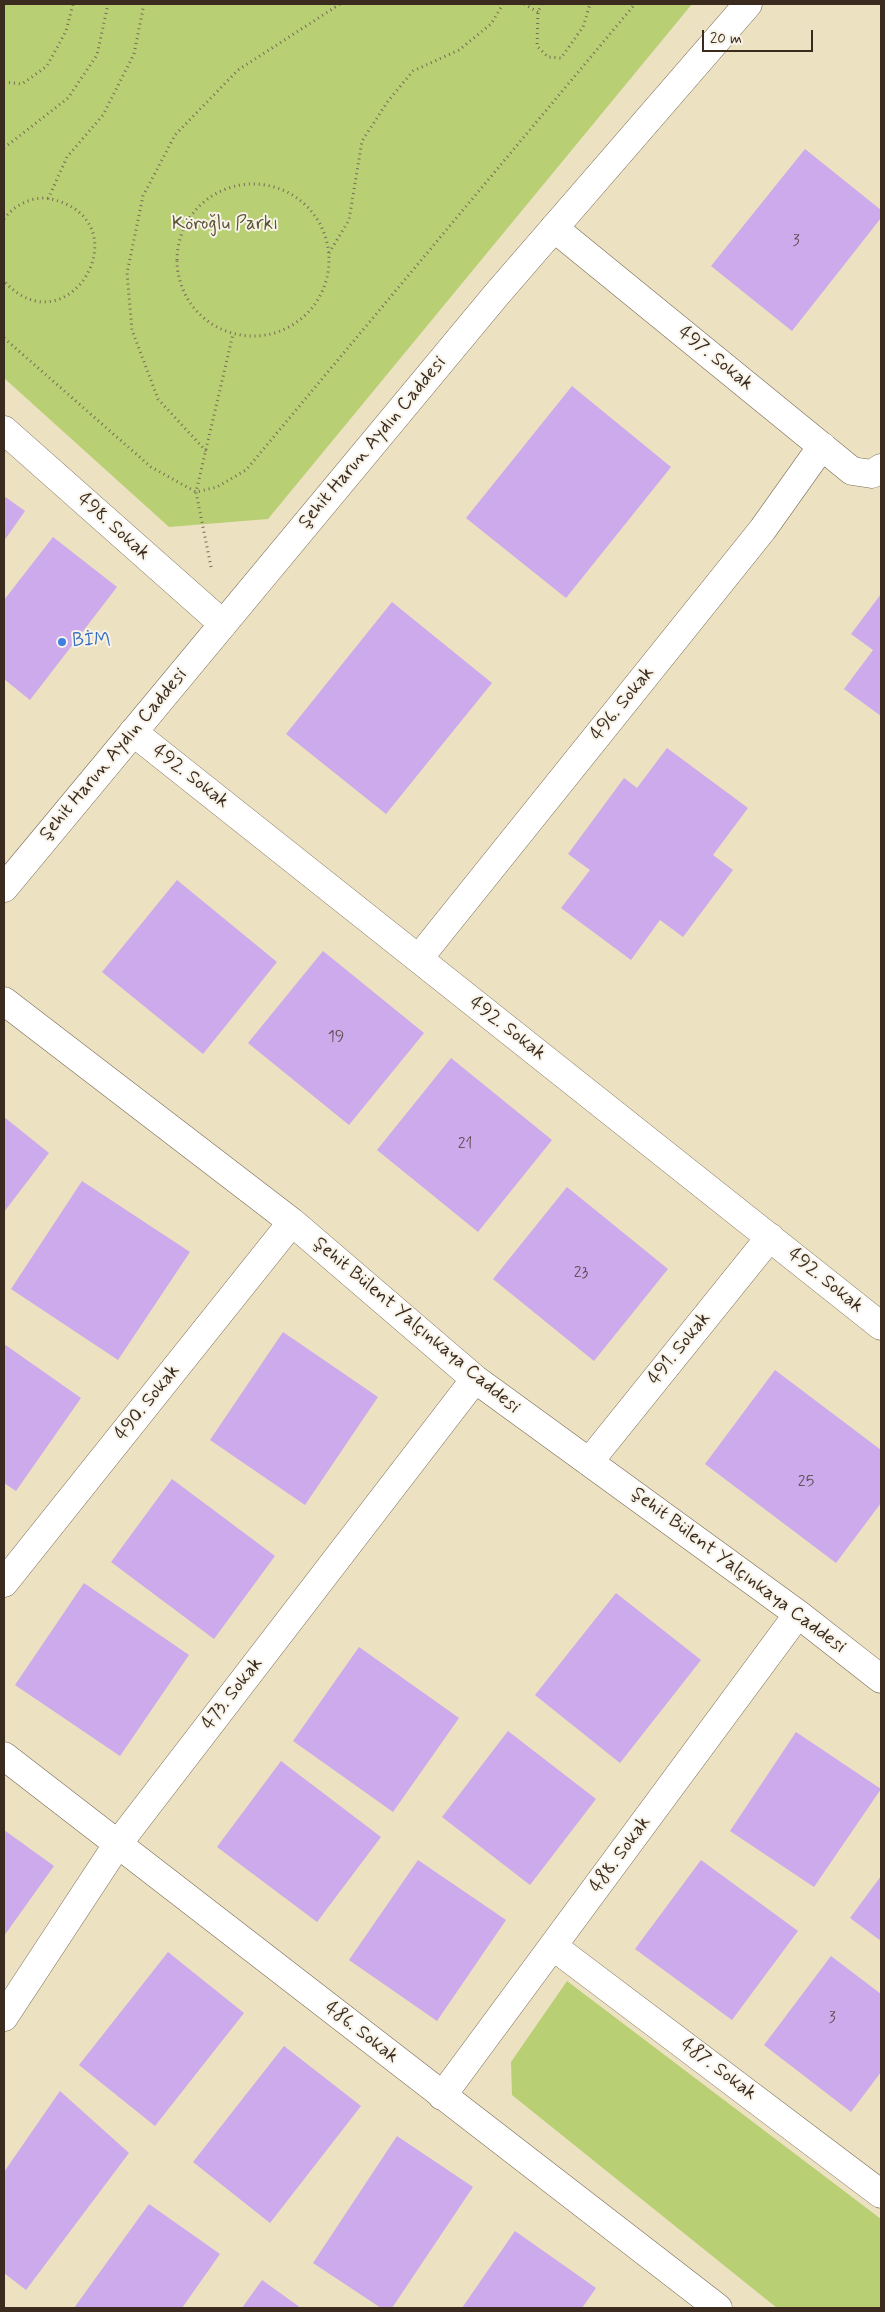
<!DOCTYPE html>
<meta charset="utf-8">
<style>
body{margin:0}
#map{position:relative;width:885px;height:2312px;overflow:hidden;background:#ece1c0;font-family:Mynerve,sans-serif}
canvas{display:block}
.frame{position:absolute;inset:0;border:5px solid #3b2a1e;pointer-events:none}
.scale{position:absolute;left:702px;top:30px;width:111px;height:22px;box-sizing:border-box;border:2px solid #3b2a1e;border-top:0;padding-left:6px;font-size:15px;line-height:18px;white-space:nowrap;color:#3b2a1e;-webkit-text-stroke:4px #f7f3e8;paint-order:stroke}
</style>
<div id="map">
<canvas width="885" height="2312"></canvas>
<div class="frame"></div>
<div class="scale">20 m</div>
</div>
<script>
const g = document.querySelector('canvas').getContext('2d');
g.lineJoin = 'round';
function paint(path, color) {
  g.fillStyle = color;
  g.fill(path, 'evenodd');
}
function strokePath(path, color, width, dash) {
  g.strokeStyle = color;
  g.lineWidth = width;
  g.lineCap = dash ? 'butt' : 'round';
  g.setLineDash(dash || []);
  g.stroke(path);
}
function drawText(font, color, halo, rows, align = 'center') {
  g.font = font + ' Mynerve,sans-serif';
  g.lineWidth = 4;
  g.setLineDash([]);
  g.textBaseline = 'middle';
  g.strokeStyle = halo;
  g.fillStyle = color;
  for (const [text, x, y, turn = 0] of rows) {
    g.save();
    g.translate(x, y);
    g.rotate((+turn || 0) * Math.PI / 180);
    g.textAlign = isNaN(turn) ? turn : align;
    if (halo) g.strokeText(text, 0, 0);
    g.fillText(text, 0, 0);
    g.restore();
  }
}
paint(new Path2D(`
 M4,4H692L268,519L169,527L4,378Z
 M567,1981L881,2219V2308H777L512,2095L511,2062Z`), '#b8cf74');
paint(new Path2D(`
 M805,149L881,210V218L792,331L711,266Z
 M572,386L671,467L566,598L466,518Z
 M4,496L25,511L4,541Z
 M53,537L117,587L30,700L4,679V600Z
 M881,594V716L844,689L873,650L851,634Z
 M392,602L492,683L386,814L286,734Z
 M667,748L748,808L713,855L733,870L683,937L660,920L631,960L561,908L590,870L568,854L624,778L637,788Z
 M177,880L277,962L203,1054L102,972Z
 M323,951L424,1033L349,1125L248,1043Z
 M451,1058L552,1140L478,1232L377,1150Z
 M4,1117L49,1153L4,1212Z
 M82,1181L190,1252L118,1360L11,1289Z
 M567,1187L668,1269L594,1361L493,1279Z
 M283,1332L378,1397L305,1505L210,1440Z
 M4,1344L81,1398L16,1491L4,1483Z
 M775,1370L881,1450V1503L836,1563L705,1464Z
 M172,1479L275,1556L214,1639L111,1562Z
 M84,1583L189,1655L120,1756L15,1685Z
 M616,1593L701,1660L620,1763L535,1695Z
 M359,1647L459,1718L393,1812L293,1741Z
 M508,1731L596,1799L530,1885L442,1817Z
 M796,1732L881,1789L814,1887L730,1831Z
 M281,1761L381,1837L317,1922L217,1847Z
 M4,1830L54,1866L4,1936Z
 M418,1860L506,1920L437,2021L349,1960Z
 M701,1860L798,1931L732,2020L635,1949Z
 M881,1876V1941L850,1918Z
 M168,1952L244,2013L155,2126L79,2065Z
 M831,1956L881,1994V2072L851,2112L764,2045Z
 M284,2046L361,2106L270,2223L193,2162Z
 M60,2091L129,2153L26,2290L4,2273V2172Z
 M397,2136L473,2187L392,2308H381L313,2263Z
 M149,2204L220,2254L182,2308H74Z
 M515,2231L596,2288L582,2308H462Z
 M262,2280L301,2308H242Z`), '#cdaaeb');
const minor = new Path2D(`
 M554,228L852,471L872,474L881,468
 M4,430L223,624
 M133,732L881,1326
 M419,958L763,529L822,446
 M4,1001L292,1222L475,1379L798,1614L881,1679
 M589,1462L770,1237
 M4,1583L292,1222
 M4,1756L718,2308
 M554,1947L881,2194
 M4,2017L117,1845L475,1379
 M442,2096L798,1614`);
const major = new Path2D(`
 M4,888L497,294L748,4`);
strokePath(minor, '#796a57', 29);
strokePath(major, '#796a57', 29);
strokePath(new Path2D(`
 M524,4L538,12
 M542,4L538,12L537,46L548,57L561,58L583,27L590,4
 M4,82L22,84L47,66L66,31L73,4
 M4,148L68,98L97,55L108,4
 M177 260a76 76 0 1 1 152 0a76 76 0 1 1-152 0Z
 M48,199L67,157L103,115L134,54L144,4
 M4,219C14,205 34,195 51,199C145,221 68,352 4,281
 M329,253L349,220L362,141L388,101L413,71L459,50L491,24L503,4
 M4,338L151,467L196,492L217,487L246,470L635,4
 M206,451L158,399L132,330L127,273L143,196L175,135L238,70L340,4
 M211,567L196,492L233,334`), '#796a57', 3, [1, 4]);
strokePath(minor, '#fff', 28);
strokePath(major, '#fff', 28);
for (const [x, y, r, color] of [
 [62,642,5,"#3f7fe0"]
]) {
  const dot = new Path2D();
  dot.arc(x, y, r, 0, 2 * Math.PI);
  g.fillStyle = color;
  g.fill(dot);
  strokePath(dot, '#f7f3e8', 2);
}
drawText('16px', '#604a51', null, [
 ["3",796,242],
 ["19",336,1038],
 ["21",465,1145],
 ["23",581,1274],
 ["25",806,1483],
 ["3",832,2019]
]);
drawText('19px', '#5a5334', '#f7f3e8', [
 ["Köroğlu Parkı",225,225]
]);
drawText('19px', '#3b2a1e', '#f7f3e8', [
 ["497. Sokak",715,359,39],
 ["Şehit Harun Aydın Caddesi",373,443,-50],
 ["498. Sokak",113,527,42],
 ["496. Sokak",623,704,-51],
 ["Şehit Harun Aydın Caddesi",114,755,-50],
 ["492. Sokak",190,777,38],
 ["492. Sokak",507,1029,38],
 ["492. Sokak",825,1281,39],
 ["Şehit Bülent Yalçınkaya Caddesi",416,1326,40],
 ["491. Sokak",680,1349,-51],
 ["490. Sokak",148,1403,-51],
 ["Şehit Bülent Yalçınkaya Caddesi",738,1571,37],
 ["473. Sokak",233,1694,-52],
 ["488. Sokak",621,1855,-54],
 ["486. Sokak",361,2033,38],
 ["487. Sokak",718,2070,37]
]);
drawText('19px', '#366cbe', '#f7f3e8', [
 ["BİM",72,642]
], 'left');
</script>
